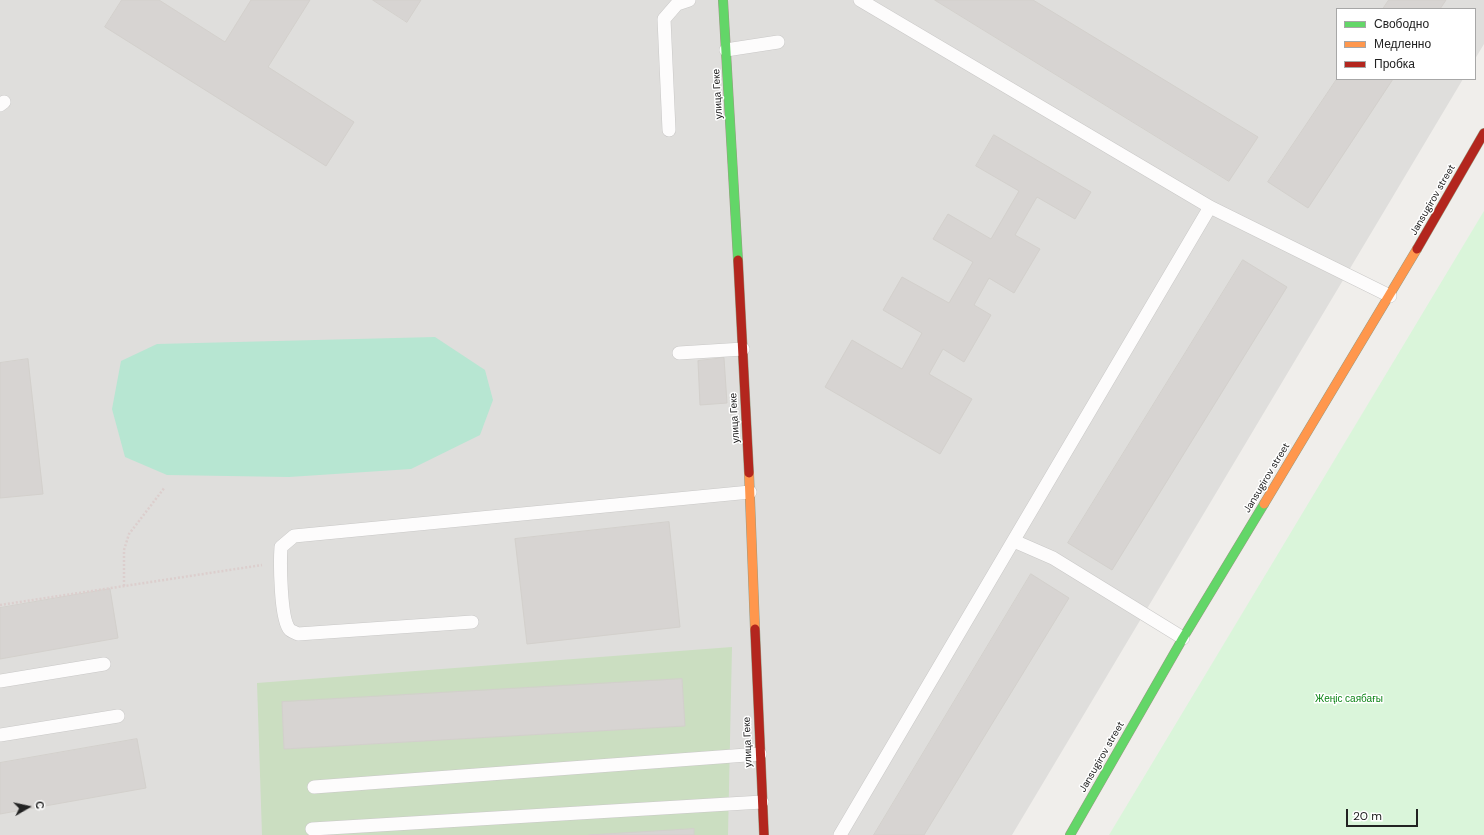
<!DOCTYPE html>
<meta charset="utf-8">
<style>
body{margin:0}
#map{position:relative;width:1484px;height:835px;overflow:hidden;background:#f0eeeb;font-family:"DM Sans",sans-serif}
canvas{display:block}
.legend{position:absolute;left:1336px;top:8px;width:140px;height:72px;box-sizing:border-box;background:#fff;border:1px solid #a7a7a7;margin:0;padding:5px 7px;list-style:none;font-size:12px;color:#222}
.legend li{display:flex;align-items:center;gap:8px;height:20px}
.legend b{width:20px;border:1px solid #a7a7a7}
.north{position:absolute;left:8px;top:787px;width:40px;height:40px;-webkit-text-stroke:3px #fff;paint-order:stroke;rotate:81deg;font-size:11px;font-weight:700;line-height:16px;text-align:center;color:#222}
.north::after{content:'';display:block;margin:auto;width:14px;height:18px;background:#222;clip-path:polygon(50% 0,100% 100%,50% 72%,0 100%)}
.scale{position:absolute;left:1346px;top:809px;width:72px;height:18px;box-sizing:border-box;border:2px solid #222;border-top:0;padding-left:5px;font-size:12px;line-height:14px;white-space:nowrap;color:#222;-webkit-text-stroke:3px #fff;paint-order:stroke}
</style>
<div id="map">
<canvas width="1484" height="835"></canvas>
<ul class="legend">
<li><b style="height:5px;background:#63d668"></b>Свободно</li>
<li><b style="height:5px;background:#ff974d"></b>Медленно</li>
<li><b style="height:5px;background:#b3261e"></b>Пробка</li>
</ul>
<div class="north">С</div>
<div class="scale">20 m</div>
</div>
<script>
const g = document.querySelector('canvas').getContext('2d');
g.lineJoin = 'round';
function paint(path, color) {
  g.fillStyle = color;
  g.fill(path, 'evenodd');
}
function strokePath(path, color, width, dash) {
  g.strokeStyle = color;
  g.lineWidth = width;
  g.lineCap = dash ? 'butt' : 'round';
  g.setLineDash(dash || []);
  g.stroke(path);
}
function drawText(font, color, halo, rows, align = 'center') {
  g.font = font + ' "DM Sans",sans-serif';
  g.lineWidth = 3;
  g.setLineDash([]);
  g.textBaseline = 'middle';
  g.strokeStyle = halo;
  g.fillStyle = color;
  for (const [text, x, y, turn = 0] of rows) {
    g.save();
    g.translate(x, y);
    g.rotate((+turn || 0) * Math.PI / 180);
    g.textAlign = isNaN(turn) ? turn : align;
    if (halo) g.strokeText(text, 0, 0);
    g.fillText(text, 0, 0);
    g.restore();
  }
}
paint(new Path2D(`
 M0,0H1484V44L1475,59V9H1337V79H1463L1012,835H0Z`), '#dfdedc');
paint(new Path2D(`
 M732,647L728,835H262L257,683Z`), '#cbdec1');
paint(new Path2D(`
 M1484,211V835H1109Z`), '#daf5da');
paint(new Path2D(`
 M435,337L485,370L493,400L480,435L411,469L289,477L167,475L125,457L112,409L121,361L157,344Z`), '#b7e6d2');
const building = new Path2D(`
 M122,0H159L225,42L251,0H310L268,67L354,122L326,166L105,27Z
 M373,0H421L407,22Z
 M935,0H1033L1258,137L1229,181Z
 M1389,0H1446L1440,9H1383Z
 M1337,79H1393L1308,208L1268,182Z
 M994,135L1091,192L1075,219L1037,197L1015,235L1040,249L1014,293L989,278L974,305L991,315L964,362L943,349L929,374L972,399L940,454L825,387L852,340L902,369L922,333L883,310L902,277L949,303L973,262L933,239L948,214L991,239L1019,191L976,166Z
 M1243,260L1287,287L1112,570L1068,543Z
 M724,358L727,403L700,405L698,361Z
 M28,359L43,494L0,498V363Z
 M669,522L680,627L527,644L515,539Z
 M1031,574L1069,598L924,835H874Z
 M110,589L118,638L0,659V608Z
 M682,679L685,726L284,749L282,702Z
 M137,739L146,788L0,814V763Z
 M694,829V835H589Z`);
paint(building, '#d7d4d2');
strokePath(building, '#d3d0cc', 1);
const lane = new Path2D(`
 M860,0L1210,207L1390,296
 M726,50L778,42
 M0,105L4,102
 M669,130L664,19L677,4L689,0
 M679,353L743,349
 M1014,541L1053,558L1183,638
 M472,622L298,634C296,633 291,631 290,630C280,620 280,561 281,547L294,536L750,492
 M0,681L104,664
 M0,735L118,716
 M314,787L760,754
 M312,829L762,802
 M840,835L1210,207`);
const fast = new Path2D(`
 M723,0L738,260
 M1070,835L1183,638L1264,504`);
const slow = new Path2D(`
 M749,473L755,629
 M1264,504L1417,249`);
const jam = new Path2D(`
 M1417,249L1484,133
 M738,260L749,473
 M755,629L764,835`);
strokePath(lane, '#c9c8c7', 14);
strokePath(fast, '#999a82', 10);
strokePath(slow, '#999a82', 10);
strokePath(jam, '#999a82', 10);
strokePath(new Path2D(`
 M124,586V550L129,534L165,487
 M0,605L262,565`), '#dccecd', 2.5, [2, 2]);
strokePath(lane, '#fdfcfc', 13);
strokePath(fast, '#63d668', 9);
strokePath(slow, '#ff974d', 9);
strokePath(jam, '#b3261e', 9);
drawText('10px', '#222', '#fff', [
 ["улица Геке",718,94,-93],
 ["Jansugirov street",1433,200,-60],
 ["улица Геке",735,418,-93],
 ["Jansugirov street",1267,478,-59],
 ["улица Геке",748,742,-92],
 ["Jansugirov street",1102,757,-60]
]);
drawText('10px', '#0c8416', '#fff', [
 ["Жеңіс саябағы",1349,699]
]);
</script>
